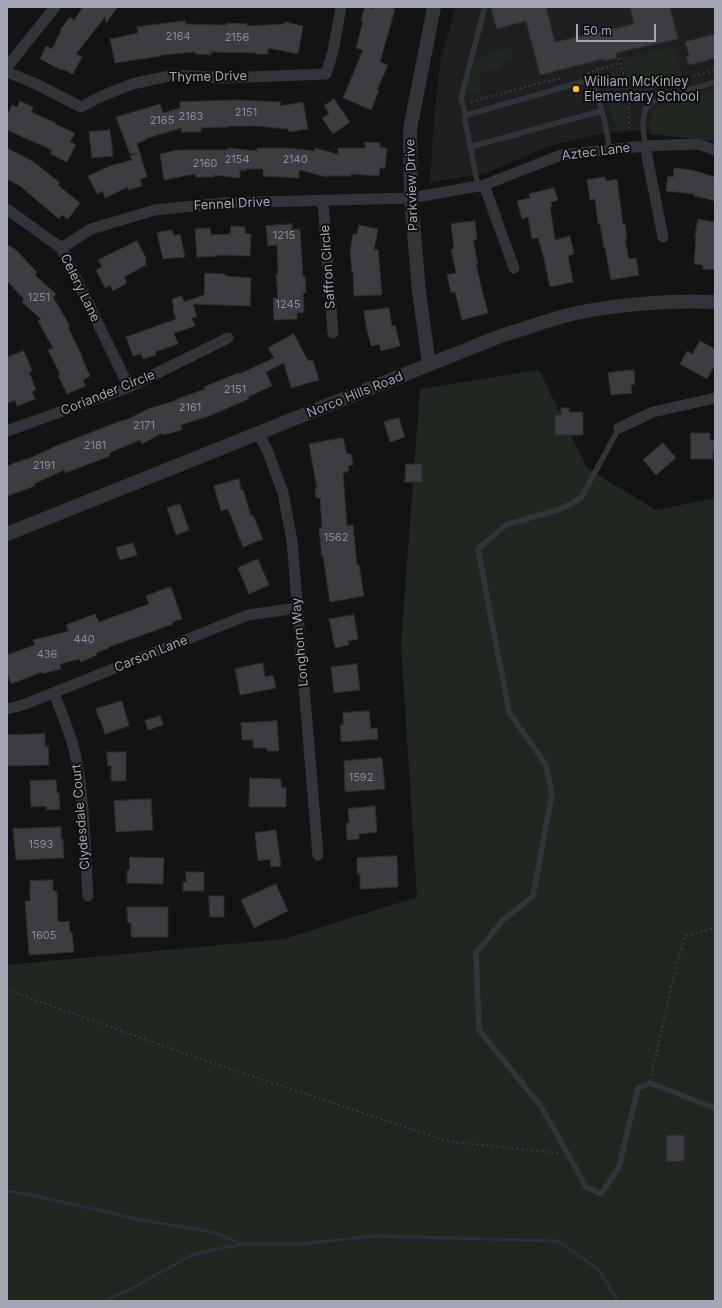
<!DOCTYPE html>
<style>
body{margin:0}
#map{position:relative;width:722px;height:1308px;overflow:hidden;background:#131314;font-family:Inter,sans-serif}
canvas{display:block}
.frame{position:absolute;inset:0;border:8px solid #a3a7b5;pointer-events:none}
.scale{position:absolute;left:576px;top:24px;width:80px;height:18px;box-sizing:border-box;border:2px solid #a3a7b5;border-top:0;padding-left:5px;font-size:12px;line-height:14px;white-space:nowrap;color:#a3a7b5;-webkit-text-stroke:3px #0e0e0f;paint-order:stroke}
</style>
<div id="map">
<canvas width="722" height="1308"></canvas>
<div class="frame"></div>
<div class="scale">50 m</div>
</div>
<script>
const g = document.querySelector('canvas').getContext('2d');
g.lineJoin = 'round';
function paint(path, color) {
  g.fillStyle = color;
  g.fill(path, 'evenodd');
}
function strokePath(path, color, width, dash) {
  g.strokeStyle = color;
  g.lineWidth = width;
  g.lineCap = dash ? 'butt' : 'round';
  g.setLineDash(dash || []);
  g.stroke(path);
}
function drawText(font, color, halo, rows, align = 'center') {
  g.font = font + ' Inter,sans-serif';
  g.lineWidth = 4;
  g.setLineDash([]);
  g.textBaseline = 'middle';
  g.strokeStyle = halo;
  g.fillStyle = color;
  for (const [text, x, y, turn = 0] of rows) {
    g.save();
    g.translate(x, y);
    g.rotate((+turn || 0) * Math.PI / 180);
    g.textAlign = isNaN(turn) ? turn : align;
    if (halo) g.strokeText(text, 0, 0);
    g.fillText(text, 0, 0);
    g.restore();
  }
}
paint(new Path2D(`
 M456,7H715V136L661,129L600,134L550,146L484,174L430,182L434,119L441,58Z`), '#1f1f21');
paint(new Path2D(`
 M675,46L683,77L630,92L622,59Z
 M511,48L515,58L501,64V68L478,74L481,91L465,95L475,57Z
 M620,69L628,98L626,131L616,130L601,75Z
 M715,92V141L649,134L650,118L655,108L708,93Z
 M539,370L587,468L656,510L715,498V1301H7V965L284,939L417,897L401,644L420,389Z`), '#1f2720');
strokePath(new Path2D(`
 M7,1191L37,1196L141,1220L212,1232L243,1244
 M104,1301L127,1291L194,1254L243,1244H301L375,1236L558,1241L599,1270L618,1301`), '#283039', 3);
const building = new Path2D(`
 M83,7H118L106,23L105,17L76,54L82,57L73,74L62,69L61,70L40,59L46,46L52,49L61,31L60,30L70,17L74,20Z
 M365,7L373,9L374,7H388L395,9L380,62L388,65L377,90H379L371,110L343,98L363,50L356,48L363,22L361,21Z
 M491,7H546L555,42L634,24L630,7H670L678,39L616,53L617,58L604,61L603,59L540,75L526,21L497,29Z
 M185,21L186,24L227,25V23L247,24V26L284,24L285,22L303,26L298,54L268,48V54H256V53L211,52V55L195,54V52L161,55V56L115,63L110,39L138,33L137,27Z
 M715,34V58L689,65L686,57L689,56L685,42Z
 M334,99L350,122L333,134L322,118L329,114L324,106Z
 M236,100L281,102L280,106L303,102L308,129L289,132L288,129L255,126H229V127L201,128V132H181V128L145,139L146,140L137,143L147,177L140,179L142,186L128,190V187L105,198L103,191L97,194L88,176L114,164V165L132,160L130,156L137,153L130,154L116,117L160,104L163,113L180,108V102Z
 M20,101L33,107L31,112L56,123L55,124L75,133L70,142L76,145L67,162L50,154L52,150L7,130V116L12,105L17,107Z
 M110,130L113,156L92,158L89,132Z
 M365,142L380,143V147L387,148L385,168H380L379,176L351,174V176H327V177L299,170V178L263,176V169H246V171L240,170V178L214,175V177H195V174L164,180L160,154L178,150H227L228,148L257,151V148H287L315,151V148L338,154V148H365Z
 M7,148L34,162L60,183L58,185L80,203L68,219L62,215L59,219L20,186L7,179Z
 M674,168L692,170L715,177V201L694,196V194L666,191L668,176L673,177Z
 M605,177L606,181L617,179L623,224H625L627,240H625L629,259L636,258L639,275L611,280L605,248H604L600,224H598L595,199L590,200L587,180Z
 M554,188L558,200L551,202L552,206L550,207L555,240L570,236L574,254L568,256L573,282L550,287L544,259L538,238L532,239L528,217L522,219L517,201L530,198L529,194Z
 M698,219L715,222V270L703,269V265L694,264L696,237H695Z
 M475,221L477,240H473L478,264H476L481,286L488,313L462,320L455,292L451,293L447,275L456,273L451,249H454L451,224Z
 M292,224V229H300L303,277H305L306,293H303L304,312L297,313V319L274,320L273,298H278L276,274H278L277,245L268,246L266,226Z
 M359,225L378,229L374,250L378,249L382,295L354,296L353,272H352L350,251L353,234H357Z
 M231,226L245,227V233L251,234L250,256L218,255V256L197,257L195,229L210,228L211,235L230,234Z
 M172,230L174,236L180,234L185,257L163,259L157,233Z
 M137,241L146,258V265L124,277L127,283L113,291L110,285L105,288L96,270L102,267L98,260Z
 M7,244L16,250L37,272L35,275L56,294L53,297L70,326L68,327L82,356H81L90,376L83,380L86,386L67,394L58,375L60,374L48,350L53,348L38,321L41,319L22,302L24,299L7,281Z
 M205,273L225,274V276L251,278L250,306L193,304L197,317L192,318L195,326L174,333L178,344L155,352L156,355L143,359L141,354L133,356L126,337L176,319L173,310L174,309L172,299L182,296L184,302L204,295Z
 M389,308L392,326L395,325L400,346L381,351L379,344L371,346L366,326L364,311Z
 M294,334L308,361L313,360L319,380L291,388L284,363L266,372L272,386L248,397L249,399L209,416L181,425L182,430L163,435L162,433L142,444L140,440L109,453L110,456L65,473L64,470L34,484L35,486L7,496V466L26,459V460L56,446L123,420L124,421L148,409L177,400V399L205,389L204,387L216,382L238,373L239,374L274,358L268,348Z
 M700,341L715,349V365L707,379L680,364L687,351L692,354Z
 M24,351L32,371L29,372L36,390L32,392L35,399L17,406L15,400L7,403V357Z
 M634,370L635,384L631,385L632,393L611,395L608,373Z
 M561,408H569V412H583V435H555V415H561Z
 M399,418L405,437L390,442L384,422Z
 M691,433H710V440H715V451H713V459H691Z
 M343,438L347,454H351L353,465L348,466L349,471L343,473L347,526L353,525L357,565H359L364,596L330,602L323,556L322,557L319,528H322L320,498H316L315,488H317L309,444Z
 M663,443L676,458L656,475L643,460Z
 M406,464H422V482H405Z
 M239,479L241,490L243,489L251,516L253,515L263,539L243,547L228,509L221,511L214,486Z
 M180,504L189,530L176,535L167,508Z
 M133,543L137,555L120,560L116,548Z
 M258,559L269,585L249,594L238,568Z
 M171,587L182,619L172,622L173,624L109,647V648L96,653L97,655L81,662L79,659L60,664L61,669L42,674V672L11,684L7,673V655L35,645L33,640L69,631L66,625L95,614L99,622L149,604L146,596Z
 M354,615L358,639L348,641L349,645L335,648L329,619Z
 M263,663L265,677L273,675L276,688L240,695L235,669Z
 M357,664L360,690L334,693L331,667Z
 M122,701L129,726L105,734L100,719H99L96,709Z
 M369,711L371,729L377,728L378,739L341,742L340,725H343V713Z
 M160,716L163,725L148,730L145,721Z
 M277,721L279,751H267V748H253V740H242L241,723Z
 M45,734V746H48L49,765L7,766V735Z
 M107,752H126V781H111V766H108Z
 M382,758L385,789L345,792L344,761Z
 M250,778L281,779V787L286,788V807H249Z
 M56,780L57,793H59L60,809L47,810L46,806L31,807L30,781Z
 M151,799L153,830L116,832L114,801Z
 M375,806L377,832L359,834V839L347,840L346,823H349L348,809Z
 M61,827V839H63L64,858L16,860L13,829Z
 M276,830L281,866L271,867L270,859L258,861L255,833Z
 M397,856L398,887L360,889V874H357V858Z
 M130,857L164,858L163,884L127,883V870H129Z
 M186,872H204V891H183V882H186Z
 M53,880V891H57L58,922L69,921L70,932H72L74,952L29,955L25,901H30V881Z
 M276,884L288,911L254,928L241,900Z
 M209,896H224V917H210Z
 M127,907H168V937H131V923H128Z
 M667,1135H684V1161L667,1162Z`);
paint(building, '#3c3c41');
strokePath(building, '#2d2c30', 1);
strokePath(new Path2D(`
 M619,58L629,95V129
 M597,68L600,79
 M587,73L620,63
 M607,101L715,70
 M471,102L539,83L563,78
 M7,990L206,1061L451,1142L559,1153
 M651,1076L675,971L685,936L715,928
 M197,1301L199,1300`), '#393b41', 2, [2, 3]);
strokePath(new Path2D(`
 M466,116L461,98L485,7
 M645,146C644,131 639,113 651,102L715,82
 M470,147L601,111
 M478,186L465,120L466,116L470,114L585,81L592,83L595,87L605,123L610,150
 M619,428L581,498L560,509L506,525L478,549L509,712L546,765L552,793L533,896L501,922L476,953L479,1030L540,1105L568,1154L586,1187L601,1194L619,1167L638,1088L650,1083L715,1108`), '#33343a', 5.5);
strokePath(new Path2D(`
 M7,67L55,7
 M7,72L36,84L81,107L102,96L132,84L174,75L225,78L326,74L333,51L341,7
 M645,146L663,237
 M484,185L514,268
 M323,201L333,333
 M7,209L61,248L129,387
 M61,248L91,229L155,210L222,203L411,198L484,185L561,155L645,146L698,144L715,150
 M619,428L653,412L715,398
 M7,431L129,387L228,338
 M259,434L268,452L283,493L292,541L318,855
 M54,693C63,717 74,742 78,768C85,811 85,854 88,896
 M7,709L23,705L248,615L297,608`), '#33343a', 11);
strokePath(new Path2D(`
 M429,365L419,291L411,198L410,129L434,7
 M7,534L503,335C528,328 552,318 577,313C619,304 672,300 715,302`), '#33343a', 14);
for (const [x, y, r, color] of [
 [576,89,4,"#f9c725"]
]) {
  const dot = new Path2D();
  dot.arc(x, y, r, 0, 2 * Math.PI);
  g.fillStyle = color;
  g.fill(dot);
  strokePath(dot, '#0e0e0f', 1.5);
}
drawText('11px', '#898c98', null, [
 ["2164",178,37],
 ["2156",237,38],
 ["2151",246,113],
 ["2163",191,117],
 ["2165",162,121],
 ["2154",237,160],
 ["2140",295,160],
 ["2160",205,164],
 ["1215",284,236],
 ["1251",39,298],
 ["1245",288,305],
 ["2151",235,390],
 ["2161",190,408],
 ["2171",144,426],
 ["2181",95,446],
 ["2191",44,466],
 ["1562",336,538],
 ["440",84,640],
 ["436",47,655],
 ["1592",361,778],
 ["1593",41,845],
 ["1605",44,936]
]);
drawText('13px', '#a3a7b5', '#0e0e0f', [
 ["Thyme Drive",208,77,-1],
 ["Aztec Lane",596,152,-7],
 ["Parkview Drive",412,185,-92],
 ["Fennel Drive",232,204,-3],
 ["Saffron Circle",328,267,-94],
 ["Celery Lane",80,288,64],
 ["Coriander Circle",108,393,-22],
 ["Norco Hills Road",355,395,-22],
 ["Longhorn Way",300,642,-95],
 ["Carson Lane",151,654,-22],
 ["Clydesdale Court",81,817,-95]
]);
drawText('13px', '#a3a7b5', '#0e0e0f', [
 ["William McKinley",584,82],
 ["Elementary School",584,97]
], 'left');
</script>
